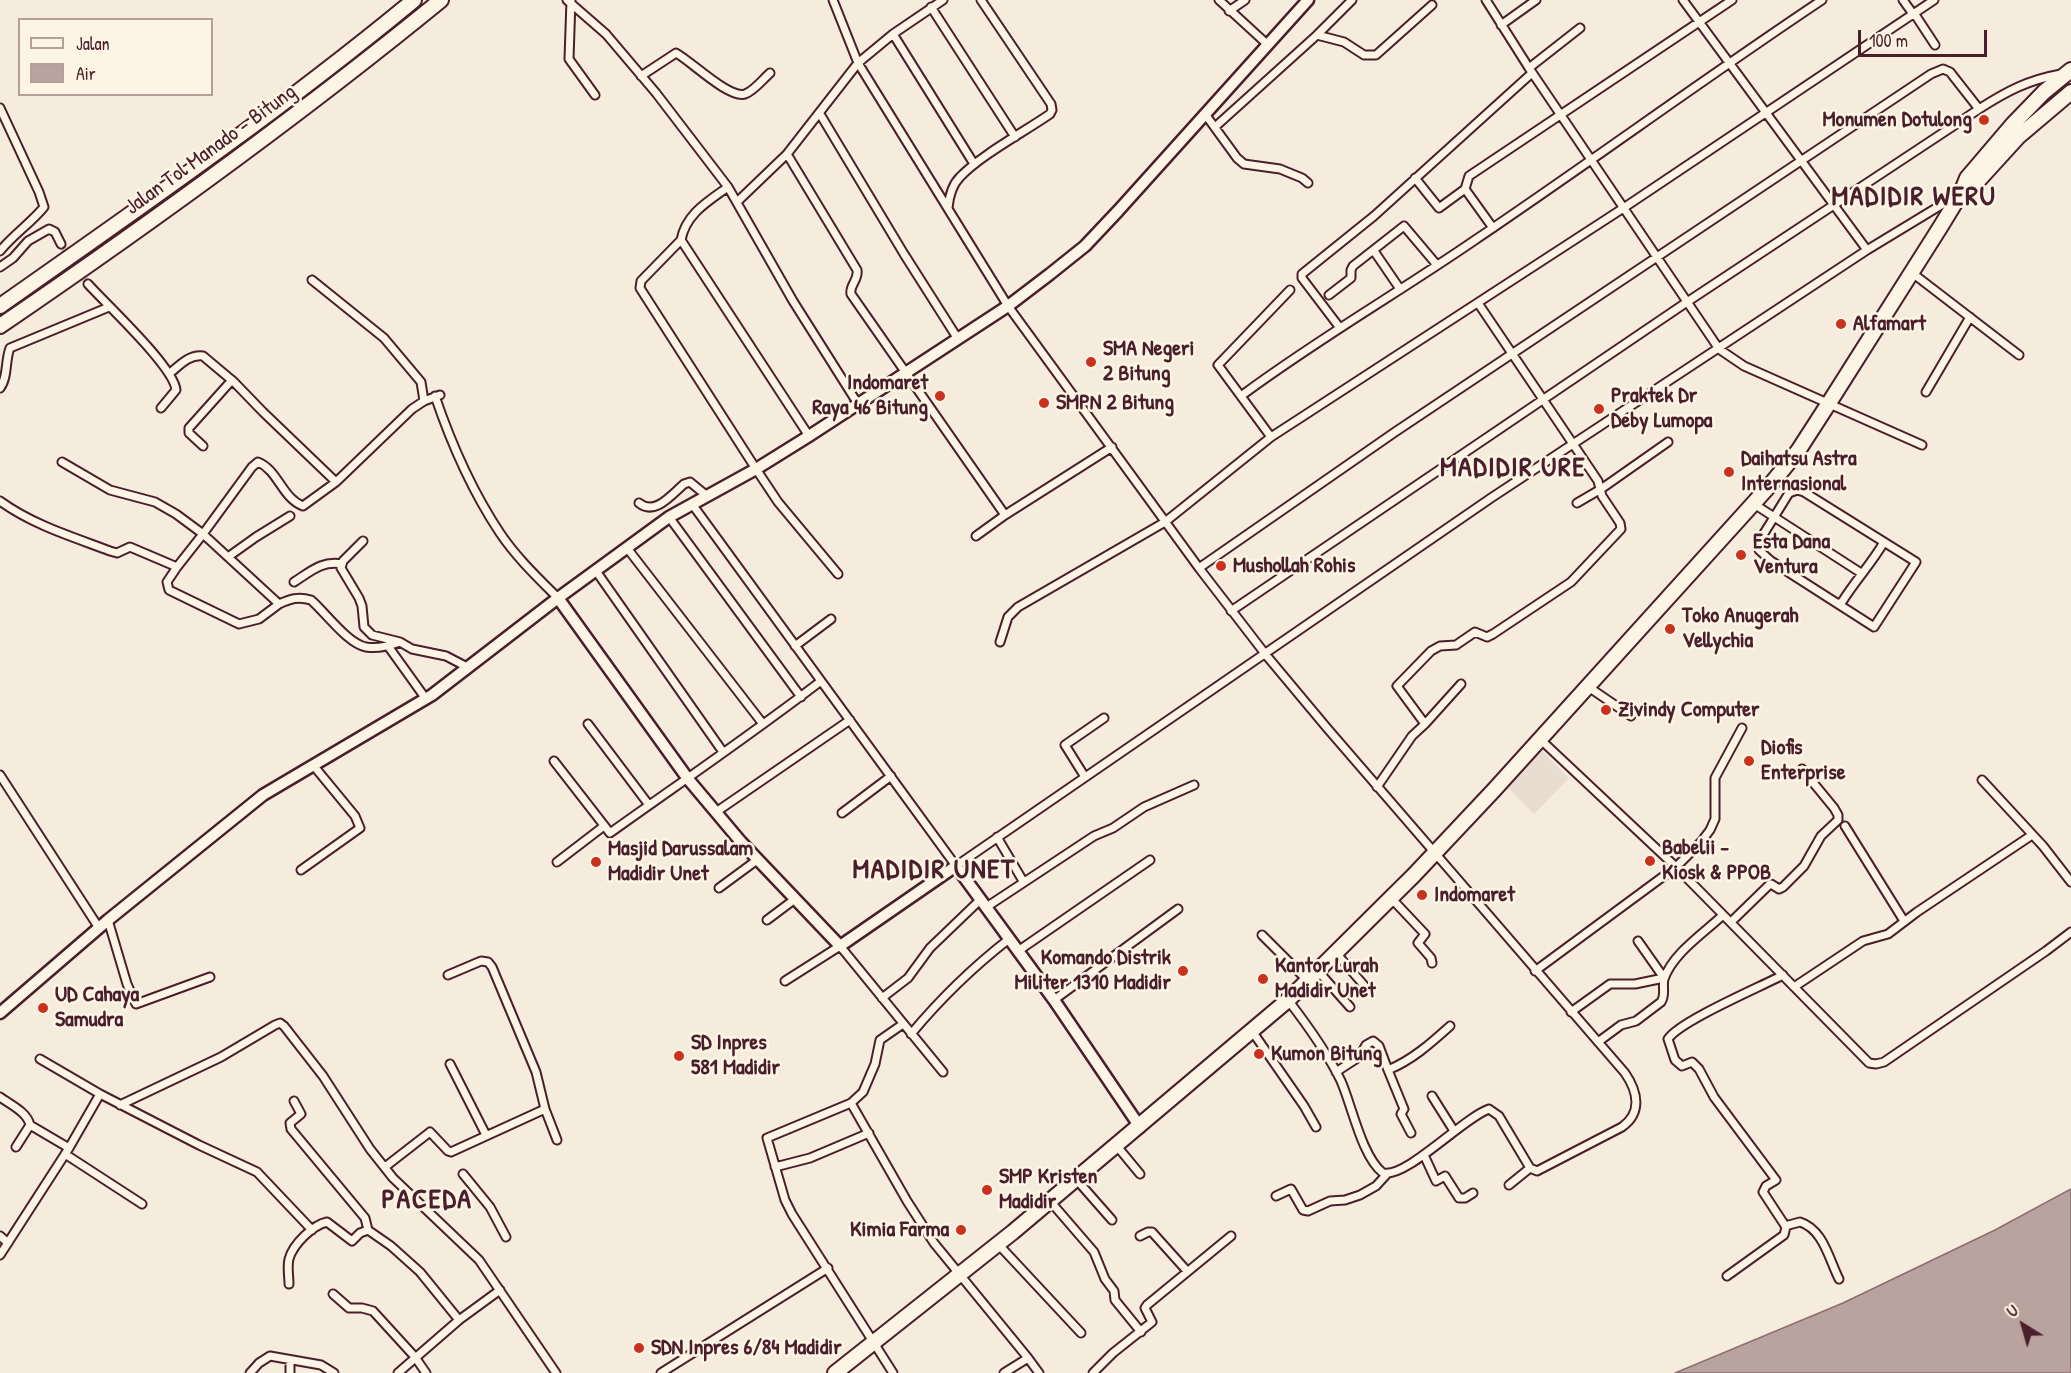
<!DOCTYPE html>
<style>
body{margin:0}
#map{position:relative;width:2071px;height:1373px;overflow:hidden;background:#f5ecde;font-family:"Patrick Hand",sans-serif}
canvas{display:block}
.legend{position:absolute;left:18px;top:18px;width:195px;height:78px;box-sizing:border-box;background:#fcf5e5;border:2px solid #b59f9b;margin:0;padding:8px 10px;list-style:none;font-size:18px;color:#4a1f2b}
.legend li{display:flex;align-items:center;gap:12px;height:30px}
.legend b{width:30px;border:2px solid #b59f9b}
.north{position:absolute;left:1993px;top:1295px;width:60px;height:60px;-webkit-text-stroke:4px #fcf5e5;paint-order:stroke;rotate:323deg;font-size:16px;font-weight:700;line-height:24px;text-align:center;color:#4a1f2b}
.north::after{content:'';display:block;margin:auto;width:21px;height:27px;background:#4a1f2b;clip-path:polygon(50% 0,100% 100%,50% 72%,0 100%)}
.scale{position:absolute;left:1858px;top:30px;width:129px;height:27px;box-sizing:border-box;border:3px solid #4a1f2b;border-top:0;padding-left:8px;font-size:18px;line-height:21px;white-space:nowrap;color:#4a1f2b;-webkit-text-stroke:4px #fcf5e5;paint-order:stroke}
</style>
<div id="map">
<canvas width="2071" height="1373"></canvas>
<ul class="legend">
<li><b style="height:8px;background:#fcf5e5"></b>Jalan</li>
<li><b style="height:16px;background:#b8a39e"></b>Air</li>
</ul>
<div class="north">U</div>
<div class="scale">100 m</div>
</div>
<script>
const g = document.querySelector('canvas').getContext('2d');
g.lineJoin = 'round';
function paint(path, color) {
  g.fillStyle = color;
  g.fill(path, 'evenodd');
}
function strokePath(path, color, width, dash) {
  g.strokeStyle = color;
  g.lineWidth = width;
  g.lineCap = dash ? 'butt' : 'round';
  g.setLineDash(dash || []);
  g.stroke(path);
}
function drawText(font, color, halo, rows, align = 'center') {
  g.font = font + ' "Patrick Hand",sans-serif';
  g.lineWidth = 5;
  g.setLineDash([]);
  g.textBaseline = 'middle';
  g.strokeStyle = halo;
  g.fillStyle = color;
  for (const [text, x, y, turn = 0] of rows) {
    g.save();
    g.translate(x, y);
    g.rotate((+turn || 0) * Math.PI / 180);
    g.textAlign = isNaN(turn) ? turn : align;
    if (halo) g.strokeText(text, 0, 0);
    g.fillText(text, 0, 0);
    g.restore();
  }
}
paint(new Path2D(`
 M1541,750L1569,778L1534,814L1506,786Z`), '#e8ddd0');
const water = new Path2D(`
 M2071,1189V1373H1675L1843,1303L1995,1230Z`);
paint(water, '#b8a39e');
strokePath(water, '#8c6e70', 1.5);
strokePath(new Path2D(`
 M61,244L88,284`), '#d3c3ba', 7, [7, 3.5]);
const street = new Path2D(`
 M567,0L606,34L656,93L728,187L793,301L858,404
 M571,0L569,59L595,95
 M833,0L858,63L1008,306L1199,568L1266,655L1327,728L1625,1073C1638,1092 1642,1113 1622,1127L1537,1171L1530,1168L1499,1116L1489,1109C1463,1118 1407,1178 1383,1173C1362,1157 1352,1106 1341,1081C1327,1052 1308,1026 1288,1000
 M1219,0L1268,45
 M1486,0L1529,68L1719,349L1744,366L1922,445
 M1683,0L1867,250
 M1903,0L1913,14
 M931,7L1015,137
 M1229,11L1245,0
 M1914,13L1935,45
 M1501,25L1536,0
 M893,34L974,164
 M1317,35L1352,0
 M1529,68L1580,28
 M641,76L676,53C691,61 729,99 745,94C754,91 763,79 770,73
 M0,108L39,192L44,207C31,223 14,234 0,251
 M820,114L904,254L958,339
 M1205,114L1237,158L1244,164L1280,169L1302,178L1308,183
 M1215,127L1317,35L1344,42L1364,55H1376L1432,5
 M787,154L857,270C859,280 849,285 851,294L1005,515
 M1415,178L1439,208L1465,189
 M728,187C707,202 686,214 681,240L809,436
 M737,202L787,154L858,63L893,34L943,0
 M948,208C949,197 952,185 960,177C981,155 1024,132 1050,114L1052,110L1051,104L981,0
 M1493,228L1465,189L1469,176L1732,0
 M681,240L641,281L640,288L756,469L778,502L838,574
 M1374,251L1400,289
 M0,267L13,258L28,241L49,229L55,232L61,244
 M1911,272L2019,355
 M312,280L384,338L421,382L424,401
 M88,284C106,304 174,367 176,390L161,408
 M1329,295L1351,278V270L1353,266L1404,226L1437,265
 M1340,328L1302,278V274L1374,216L1532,73
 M169,374C179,366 189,354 203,356L234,382L263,412L336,482L412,409L424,401L440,395
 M0,388C8,378 5,360 10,348L109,307
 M1926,392L1970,317
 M435,396C451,443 472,491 500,533C516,557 538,578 558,598
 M1241,396C1316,340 1398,293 1475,240C1592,161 1705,78 1822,0
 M1271,437L1218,365L1290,290
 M203,446L189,433V428L232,380
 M62,462L110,490L155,502L176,514L203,534L252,467L258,462C278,470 282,498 303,506L336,482
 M1797,490L1804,492L1916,562L1874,627L1771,561L1759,550L1758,543L1789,493Z
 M0,501C33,525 73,537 110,551L117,553L130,547L177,567L203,534L279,604C290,599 298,596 311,600C325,612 348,644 366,647C377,649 389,646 400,642
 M639,503C655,516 671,495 684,484L690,482L707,496
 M1577,503L1601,489L1668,442
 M692,504L956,866L1491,498L1867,250L1956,196
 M1754,504L1861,573
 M669,517L801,697
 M976,536L1005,515L1112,447
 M363,541L343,561L341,568L359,598L362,606L364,627L372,635L400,642L412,649L446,656L469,668
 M627,548L763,724
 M228,557L256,537L290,516
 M177,567L167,582L169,590L239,624L259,619L279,604
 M1199,568L1395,432L1931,74L1943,69L1950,72L1979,109
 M596,571L723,752
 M294,582C310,572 322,560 342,564
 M1838,604L1842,602C1855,581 1872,563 1884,542
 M1231,611L1687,302L1979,109C2007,91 2028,80 2061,74
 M1000,642L1008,617L1018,607L1165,522L1271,437L1625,207L1934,0
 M388,646L426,699
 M795,646L831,619
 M1587,686L1631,716
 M588,724L649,805
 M1425,724L1461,684
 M1541,740L1676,867L1869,1063L1876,1064L1884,1062L2046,951L2071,932
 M554,761L610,833C680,783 752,734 821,681
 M0,775L99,928
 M1085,777L1065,745L1104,718
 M1982,780L2043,846L2071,882
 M1377,787L1412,736L1425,724L1397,686L1431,651L1440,646L1456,645L1475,632L1487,637L1493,634L1571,582L1621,529L1620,523L1602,496L1598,481L1478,303
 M716,812L850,720
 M842,813L891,776
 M1845,826L1904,921
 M997,837L1023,881
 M557,862L604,826
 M301,870L360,828L355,816L313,765
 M719,888L757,860
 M1391,898L1425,934L1418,943L1431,958L1432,963
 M985,908L1094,836L1113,828L1144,807L1194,785
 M108,920L127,984L136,1004L210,977
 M767,920L795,899
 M1731,922L1769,885L1771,884L1779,889L1783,887L1804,866L1821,836L1838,820V815L1834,808L1802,769
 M1262,935L1308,981
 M1018,951L1150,860
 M1336,953L1369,991
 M1318,971L1350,1007
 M1535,971L1676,867L1701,842L1710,830L1715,819V778L1742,728
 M448,975L481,961L488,962L492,967L536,1072L545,1109L557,1140
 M785,981L840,946L943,1072
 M1794,987L1863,941L1888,934L1917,912L2032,835
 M882,998L908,978L930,948L980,900
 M1054,1000L1178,909
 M1571,1012L1610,984H1635L1664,978L1638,941
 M1252,1031L1304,1106L1316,1127
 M911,1034C941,998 973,967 1009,939
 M1598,1042L1621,1025L1636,1021L1661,1002C1666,995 1662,987 1664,979C1673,953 1704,933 1723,915
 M40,1059L100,1094
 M450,1064L486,1135
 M1388,1070L1404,1109L1401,1114L1411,1133
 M1336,1072L1359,1057L1366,1045L1373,1041L1379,1046L1388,1070C1412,1060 1430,1044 1450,1026
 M1432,1096L1454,1131
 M0,1097C11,1105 27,1112 30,1125L16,1147
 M294,1101L301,1114L290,1123L291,1129L365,1218L368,1230
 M851,1103L907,1201L934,1243L1028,1358L1039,1373
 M120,1105L221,1057L275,1025L280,1023L284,1026L323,1076L370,1149L393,1178L479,1260L556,1373
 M30,1125L69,1148L100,1094L199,1145L257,1172L312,1230
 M1116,1145L1140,1174
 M65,1154L142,1204
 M1424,1155L1436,1181L1445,1176L1459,1198H1465L1473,1193
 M385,1167L430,1132L448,1151L451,1152L545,1109
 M775,1167L810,1158L869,1133
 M463,1174L490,1207L506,1237
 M1076,1179L1112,1220
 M1509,1185L1530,1168
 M1276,1196L1291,1189L1303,1210L1308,1211L1330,1201L1345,1200L1360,1195L1376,1186L1387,1174
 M1050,1201L1094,1252L1105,1279L1114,1291L1115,1300L1141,1332
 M1785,1226L1800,1222C1823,1229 1829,1259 1839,1279
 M0,1236L8,1243
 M1140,1236L1148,1232H1152L1187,1271
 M998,1244L1081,1333
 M0,1255L69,1148
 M1727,1276L1784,1235L1786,1227L1763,1192L1766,1186L1776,1180L1714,1097L1699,1069L1692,1062L1682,1066L1675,1060L1668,1039C1680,1021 1760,987 1783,975
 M289,1284C289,1276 287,1267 289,1259C293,1244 313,1225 327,1222L352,1241L360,1233L368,1230L391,1246L420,1272L459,1320
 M333,1294L349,1308H362L373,1311L415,1357L426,1373
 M290,1360V1373
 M250,1373L259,1363L270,1356L321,1365L334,1373
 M398,1373L459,1320L500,1290
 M661,1373L828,1268
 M893,1373L792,1214L785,1200L767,1138L851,1103L863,1092L875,1064L880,1040L903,1024
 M1004,1373L1028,1358
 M1093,1373L1113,1353L1152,1322L1145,1308L1147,1305L1231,1236`);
const secondary = new Path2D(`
 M558,598L688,779L741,842L840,946L956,866L1054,1000L1140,1127
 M0,1013L108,920L263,795L432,695L558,598L669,517L756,469L809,436L1008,306L1050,274L1085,246L1118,211L1308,0`);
const highway = new Path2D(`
 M1963,192L1977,182L2018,137L2071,92
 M0,306C141,207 282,109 414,0
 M0,326C151,223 299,116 441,0
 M835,1373L1013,1232L1288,1000L1414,875L1494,790L1771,484L1798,451L1829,403L1941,226L1961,193L1967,178L2013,124L2044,92L2071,70`);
strokePath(street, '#4a1f2b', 11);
strokePath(secondary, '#4a1f2b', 15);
strokePath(highway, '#4a1f2b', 18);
strokePath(street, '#fcf5e5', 7);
strokePath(secondary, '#fcf5e5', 10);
strokePath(highway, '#fcf5e5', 14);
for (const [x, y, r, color] of [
 [1984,120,6,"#c8321e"],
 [1841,324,6,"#c8321e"],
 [1091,362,6,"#c8321e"],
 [940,396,6,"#c8321e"],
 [1044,403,6,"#c8321e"],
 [1599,409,6,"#c8321e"],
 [1729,472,6,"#c8321e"],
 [1741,555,6,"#c8321e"],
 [1221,566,6,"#c8321e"],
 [1670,629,6,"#c8321e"],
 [1606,710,6,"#c8321e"],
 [1749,761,6,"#c8321e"],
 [1650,861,6,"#c8321e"],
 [596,862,6,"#c8321e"],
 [1422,895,6,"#c8321e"],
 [1183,971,6,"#c8321e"],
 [1263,979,6,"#c8321e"],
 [43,1008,6,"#c8321e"],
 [1259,1054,6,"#c8321e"],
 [679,1056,6,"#c8321e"],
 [987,1190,6,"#c8321e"],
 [961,1230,6,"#c8321e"],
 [639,1348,6,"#c8321e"]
]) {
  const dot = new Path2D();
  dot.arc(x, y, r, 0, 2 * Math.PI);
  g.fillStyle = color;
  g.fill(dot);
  strokePath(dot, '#fcf5e5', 2);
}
drawText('bold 22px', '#4a1f2b', '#fcf5e5', [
 ["Monumen Dotulong",1972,120,"right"],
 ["Alfamart",1853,324],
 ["SMA Negeri",1103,349],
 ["2 Bitung",1103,374],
 ["Indomaret",928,383,"right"],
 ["Raya 46 Bitung",928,408,"right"],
 ["Praktek Dr",1611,396],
 ["Deby Lumopa",1611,421],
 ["SMPN 2 Bitung",1056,403],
 ["Daihatsu Astra",1741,459],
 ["Internasional",1741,484],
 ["Esta Dana",1753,542],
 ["Ventura",1753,567],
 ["Mushollah Rohis",1233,566],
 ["Toko Anugerah",1682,616],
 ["Vellychia",1682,641],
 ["Zivindy Computer",1618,710],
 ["Diofis",1761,748],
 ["Enterprise",1761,773],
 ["Babelii -",1662,848],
 ["Kiosk & PPOB",1662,873],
 ["Masjid Darussalam",608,849],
 ["Madidir Unet",608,874],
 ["Indomaret",1434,895],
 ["Komando Distrik",1171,958,"right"],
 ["Militer 1310 Madidir",1171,983,"right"],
 ["Kantor Lurah",1275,966],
 ["Madidir Unet",1275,991],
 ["UD Cahaya",55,995],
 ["Samudra",55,1020],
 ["SD Inpres",691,1043],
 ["581 Madidir",691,1068],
 ["Kumon Bitung",1271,1054],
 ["SMP Kristen",999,1177],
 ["Madidir",999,1202],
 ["Kimia Farma",949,1230,"right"],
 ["SDN Inpres 6/84 Madidir",651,1348]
], 'left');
drawText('22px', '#4a1f2b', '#fcf5e5', [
 ["Jalan Tol Manado - Bitung",211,150,-36]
]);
g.letterSpacing = '1.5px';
drawText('bold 28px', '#4a1f2b', '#fcf5e5', [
 ["MADIDIR WERU",1914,198],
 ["MADIDIR URE",1513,469],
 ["MADIDIR UNET",934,871],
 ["PACEDA",427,1201]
]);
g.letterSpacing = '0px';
</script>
